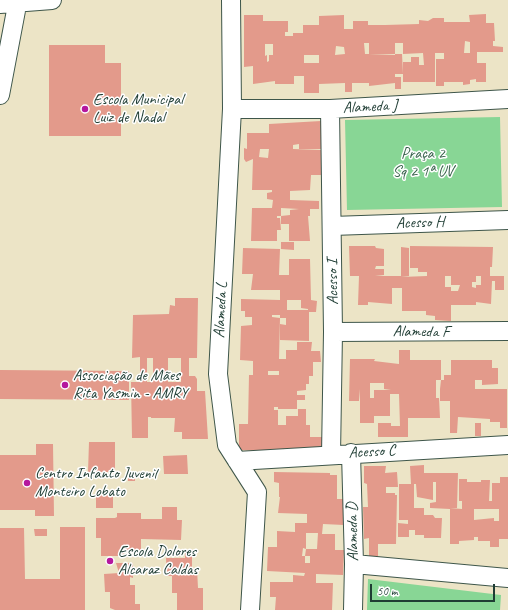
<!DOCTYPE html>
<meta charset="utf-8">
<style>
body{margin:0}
#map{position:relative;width:508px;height:610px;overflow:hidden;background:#ece4c6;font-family:Caveat,sans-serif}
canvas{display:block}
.scale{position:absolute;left:370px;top:584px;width:125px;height:18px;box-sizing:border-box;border:2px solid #1f3d34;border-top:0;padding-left:5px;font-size:12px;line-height:14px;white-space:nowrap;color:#1f3d34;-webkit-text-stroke:3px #fff;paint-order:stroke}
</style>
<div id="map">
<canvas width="508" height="610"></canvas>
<div class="scale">50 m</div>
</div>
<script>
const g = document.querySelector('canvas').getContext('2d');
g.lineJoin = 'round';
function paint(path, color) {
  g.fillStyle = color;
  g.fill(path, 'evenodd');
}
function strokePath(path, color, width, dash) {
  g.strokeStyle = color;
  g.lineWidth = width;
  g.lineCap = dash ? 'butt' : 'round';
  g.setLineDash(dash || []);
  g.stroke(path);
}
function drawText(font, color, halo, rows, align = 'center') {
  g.font = font + ' Caveat,sans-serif';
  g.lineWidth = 3;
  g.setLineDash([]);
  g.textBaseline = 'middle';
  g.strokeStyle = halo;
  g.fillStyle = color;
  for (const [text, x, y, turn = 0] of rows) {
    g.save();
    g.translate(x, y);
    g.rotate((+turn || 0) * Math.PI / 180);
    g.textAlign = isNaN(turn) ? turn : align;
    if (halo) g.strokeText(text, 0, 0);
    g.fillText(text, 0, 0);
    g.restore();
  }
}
paint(new Path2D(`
 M500,117L502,207L347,210L345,120Z
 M368,579L501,595L500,610H367Z`), '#88d695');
paint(new Path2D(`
 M486,14V23H494L495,41H493V46L503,47V52H477V63H486V82H476V79L470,80V84L463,85V82H444V86H436V59H444V53H435V82H403V62H411V57H419V65H424L423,53L403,54V43H395V54H369L395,55V54H402L403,74H395V77H401V89H395V83L369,86V83H352V92H345V83L319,84V93H304V76H294V84H275V81L253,84V66L244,67V15H263V21H288V32H285V36H293V33H303V25H319V16L344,15V29H353V21H368V25H385V31V25L419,24V20L428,21L433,18H444V22H470L469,15ZM465,41L470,42V53H464ZM364,43H369V54H365ZM265,44H273V55H269V61L267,62V55L265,56ZM336,46L344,47L345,54L335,55ZM304,55H319V63H304Z
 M49,45H105V63H121V136H49Z
 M321,121V149H299V144L293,145V149L321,150V175H311L310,190L290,191V200L319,201V209H310V216H308L310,241H289V224H281V216H277V218H280L281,230H277V241H251L252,208H272L273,200L267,199V193L272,192V190H252L253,159L246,162L244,159V148L247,149V133H269V124ZM260,149H269L268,158L259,157ZM281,208L299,209L290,210V215L281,216Z
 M281,242H294V250L281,249Z
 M349,246H375L376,248L384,249V266H376L375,269H384V275L375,276H401V247L409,248V276L401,277L427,276V272H418V268H410V246L493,247L492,267H490V276H504V290H495V281H492L491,304L476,302V305H451V321L435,320V316L426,315V311H402V288H392V304L368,302V305H358L359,276H350ZM445,276H451V285H460L458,291H451V287H445ZM476,276H481V285H476V288L472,287V282H476Z
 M243,248L280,249L279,275H289V259H310L311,300L317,301L316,312H309V341L280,340V324L286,325V318H280V315H272V317L280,318L279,359H286V350H297V342H312L311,351H320L321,362H313V376H309V384H306V390L297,391V395H305V400H297V409H278V407H274V410H278V425H286V416H298V409H306V425H310V437H322V452L239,450V424H248L249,375H253V361L240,360L241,326L252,325V317H245V311H241V299L280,300V290H251L253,274H242ZM287,300H301V308L308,309V310H287ZM268,371H279V375H268Z
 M175,298H198L197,358H189V376H195L197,379V391H205L208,439H182V432H174L175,418H151V417H148V438H132L131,382H140V357L132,358L133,315L169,314L170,305L175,306ZM147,358H153V382H147ZM168,358H181V382H168Z
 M399,350H410V360H441V380H436V398H439L440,418H408V437H378V423H391V426H400L399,394H390V416H374V423H360V389L359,401H349L350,359H375L374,361L399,364ZM370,383H384V389L391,390H374V398H370Z
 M451,360H492V368H498V384L482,385V380H475V389H507V428H500V422H490V419L458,417L457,433H450V401H440V389L441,380H444V375H451Z
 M0,370L129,371V400L0,399Z
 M475,423H481V436H475Z
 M89,442H115V472H88Z
 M36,444H53L54,516H35V510H0V455H36Z
 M187,455L188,474H164L163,456Z
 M424,465V473H458L457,508H450L462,509V501H459V479H467V482H481V480H490L489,501H492V483H500V477H508V539H499V547H490V541H478V537H474V540L459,541V544H450V509L430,508V503L436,502V482H433V500L417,497L416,484H414V508H424V515H433L435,518H442L441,538H424V535H415V530H409V537H398V523L408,524V520H399V484H411L410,466ZM499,501V521H494V518L474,520V509H499Z
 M364,466H386L385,473L397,472L398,487H386V493H395V495H397L396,544H378V559H369V538L364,539L363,507H368L367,484L364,483Z
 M274,472L330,473V475H337V499H345L344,525L323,524L322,534H335V550H344L343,575L316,574V583H333L332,610H275L276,597H270V582H293V575L304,576L305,573L267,571L268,547H277V531L295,532V523H307V514L278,513L280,497H279V483L274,482ZM306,533H318L317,549H306L305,556H310V563H305V556H302L303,548L306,549Z
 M128,474H135V481H128Z
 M96,495H113V508H96Z
 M162,507H177V520H182L181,540L141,539V550H124V554H119V556H101V538H96V518H115L117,517V513H141V519H162Z
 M60,527H85V610H0V528H24L25,579H60Z
 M34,529H47V536H35Z
 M192,552V569H197L198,588H203V610H177V593H172V576H167L166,558H185V553Z
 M116,563H133V578L130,577V585H135V604H140V610H115L110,608V592H105L104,574L119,573Z`), '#e39a8b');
const minor = new Path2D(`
 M231,0L232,109L218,374L227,445L257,492L250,610
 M0,4L52,0
 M0,95L18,0
 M232,109H330L508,99
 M330,109L333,332L331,455
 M332,226L508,220
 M333,332L508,331
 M351,453L354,564L353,610
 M237,461L508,445
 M354,564L508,578`);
strokePath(minor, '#3e564a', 20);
strokePath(minor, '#fff', 18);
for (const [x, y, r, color] of [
 [85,109,4,"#b5179e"],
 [65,385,4,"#b5179e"],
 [27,483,4,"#b5179e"],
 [110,561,4,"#b5179e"]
]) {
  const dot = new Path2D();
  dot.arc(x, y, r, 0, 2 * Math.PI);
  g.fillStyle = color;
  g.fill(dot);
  strokePath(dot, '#fff', 1.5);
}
drawText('16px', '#1f3d34', '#fff', [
 ["Escola Municipal",93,100],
 ["Luiz de Nadal",93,118],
 ["Associação de Mães",73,376],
 ["Rita Yasmin - AMRY",73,394],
 ["Centro Infanto Juvenil",35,474],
 ["Monteiro Lobato",35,492],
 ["Escola Dolores",118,552],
 ["Alcaraz Caldas",118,570]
], 'left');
drawText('16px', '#1f3d34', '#fff', [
 ["Alameda J",370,107,-3],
 ["Acesso H",420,223,-2],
 ["Acesso I",333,282,-91],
 ["Alameda L",221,310,-87],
 ["Alameda F",421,332],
 ["Acesso C",372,452,-3],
 ["Alameda D",353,532,-91]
]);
drawText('16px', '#39634c', '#fff', [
 ["Praça 2",423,154],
 ["Sq 2 1ª UV",423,172]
]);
</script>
